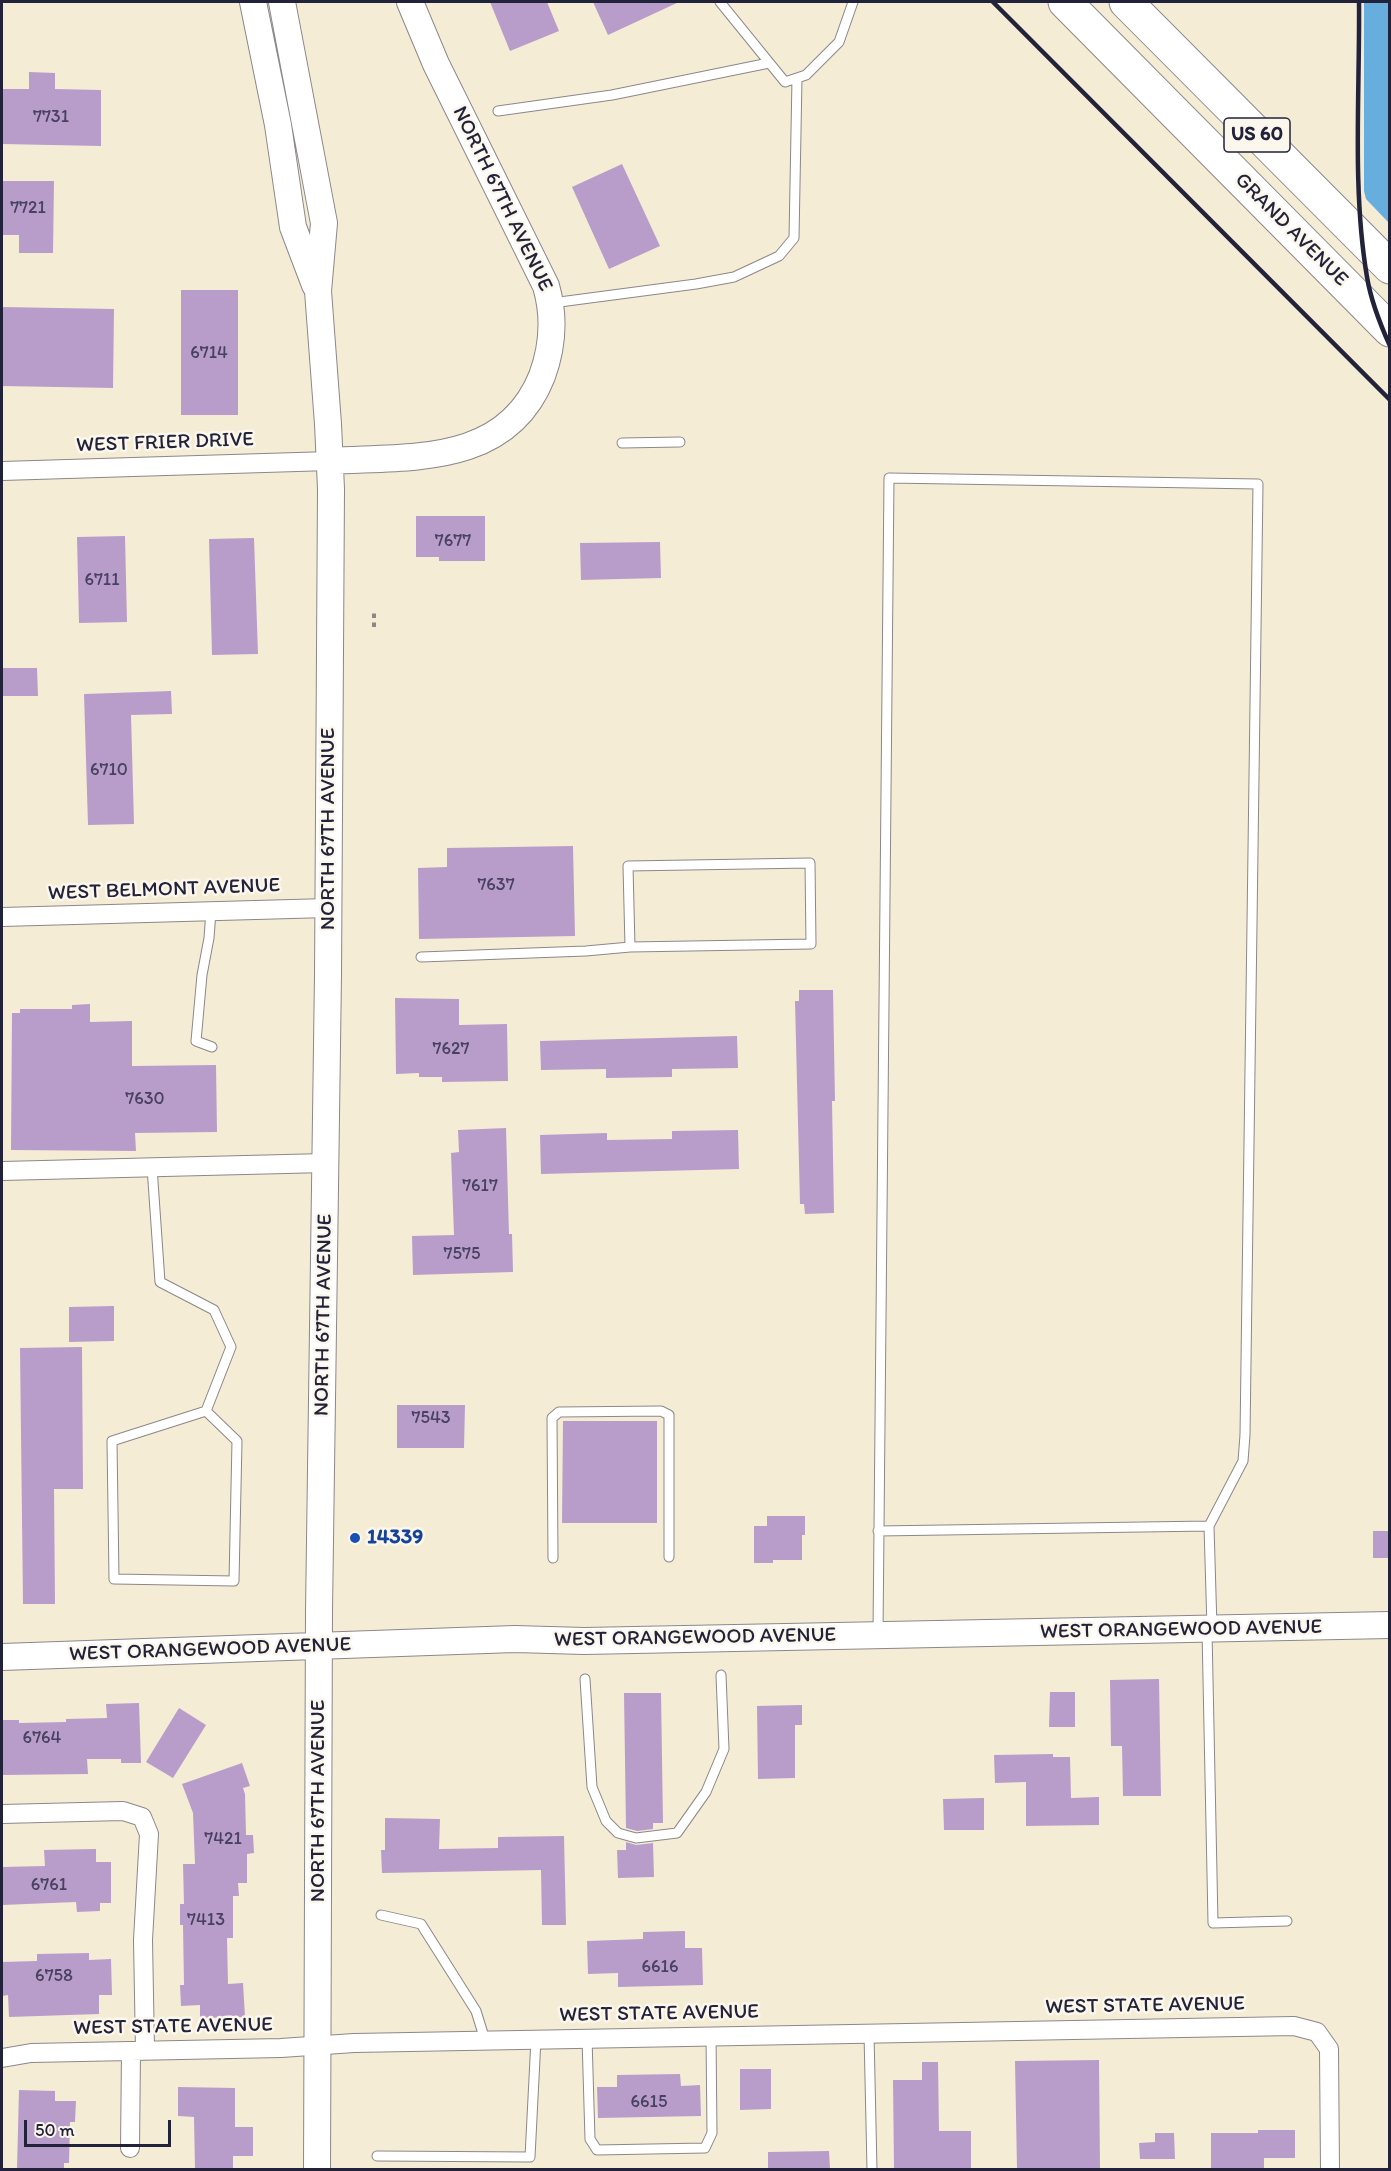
<!DOCTYPE html>
<style>
body{margin:0}
#map{position:relative;width:1391px;height:2171px;overflow:hidden;background:#f5ecd6;font-family:Itim,sans-serif}
canvas{display:block}
.frame{position:absolute;inset:0;border:3px solid #22223b;pointer-events:none}
.scale{position:absolute;left:24px;top:2120px;width:147px;height:27px;box-sizing:border-box;border:3px solid #22223b;border-top:0;padding-left:8px;font-size:18px;line-height:21px;white-space:nowrap;color:#22223b;-webkit-text-stroke:4px #fbf7ec;paint-order:stroke}
</style>
<div id="map">
<canvas width="1391" height="2171"></canvas>
<div class="frame"></div>
<div class="scale">50 m</div>
</div>
<script>
const g = document.querySelector('canvas').getContext('2d');
g.lineJoin = 'round';
function paint(path, color) {
  g.fillStyle = color;
  g.fill(path, 'evenodd');
}
function strokePath(path, color, width, dash) {
  g.strokeStyle = color;
  g.lineWidth = width;
  g.lineCap = dash ? 'butt' : 'round';
  g.setLineDash(dash || []);
  g.stroke(path);
}
function drawText(font, color, halo, rows, align = 'center') {
  g.font = font + ' Itim,sans-serif';
  g.lineWidth = 5;
  g.setLineDash([]);
  g.textBaseline = 'middle';
  g.strokeStyle = halo;
  g.fillStyle = color;
  for (const [text, x, y, turn = 0] of rows) {
    g.save();
    g.translate(x, y);
    g.rotate((+turn || 0) * Math.PI / 180);
    g.textAlign = isNaN(turn) ? turn : align;
    if (halo) g.strokeText(text, 0, 0);
    g.fillText(text, 0, 0);
    g.restore();
  }
}
paint(new Path2D(`
 M1364,2H1389V223L1366,199L1364,191Z`), '#67addd');
paint(new Path2D(`
 M490,2H547L559,31L510,51Z
 M593,2H679L608,35Z
 M29,72L55,73V89L101,90V146L2,144V89H29Z
 M622,164L660,246L609,269L572,187Z
 M2,181H54L53,253H19V235H2Z
 M181,290H238V415H181Z
 M2,307L114,309L113,388L2,386Z
 M416,516H485V561H439V557H416Z
 M125,536L127,622L79,623L77,537Z
 M254,538L258,654L212,655L209,539Z
 M660,542L661,578L581,580L580,543Z
 M2,668H37L38,696H2Z
 M171,691L172,714L131,715L134,824L88,825L84,694Z
 M573,846L575,936L419,939L418,868L447,867V848Z
 M799,990H833L835,1101H832L834,1213L805,1214L804,1204H800L795,1001H799Z
 M395,998L459,999V1025L507,1024L508,1081L442,1082V1077H419V1073L396,1074Z
 M90,1004V1022L132,1021V1066L216,1065L217,1132L135,1133L136,1151L11,1150L12,1013H20V1009H72V1005Z
 M737,1036L738,1068L672,1069V1077L606,1078V1069L541,1070L540,1041Z
 M506,1128L509,1234H512L513,1272L413,1275L412,1236L454,1235L451,1153L459,1152L458,1130Z
 M738,1130L739,1169L541,1174L540,1135L607,1133V1140L672,1139V1131Z
 M114,1306V1341L69,1342V1307Z
 M82,1347L83,1489H54L55,1604H23L20,1348Z
 M397,1405H465L464,1448H397Z
 M563,1421H657V1523H562Z
 M767,1516H805V1535H802V1560H773V1563H754V1526H767Z
 M1373,1531H1389V1558H1373Z
 M1159,1679L1161,1796H1123L1122,1746H1111L1110,1680Z
 M1050,1692H1075V1727H1049Z
 M624,1693H661L663,1823H653V1829L637,1831L626,1828Z
 M139,1703L141,1763H121V1759H87L88,1774L2,1775V1720H19V1723L66,1722V1719L107,1718L106,1704Z
 M802,1705V1725H795V1778L758,1779L757,1706Z
 M179,1708L206,1725L173,1778L146,1762Z
 M1053,1754V1757H1070L1071,1798L1099,1797V1825L1026,1826V1782L995,1783L994,1755Z
 M242,1763L250,1786L243,1788L245,1794L246,1835H253L254,1853L247,1854V1883H238L239,1896H233V1938H227L228,1984L243,1983L245,2017L200,2018V2005L181,2006L180,1985H184L183,1925H180V1904H184L183,1864H195L193,1813L182,1784Z
 M984,1798V1830H944L943,1799Z
 M385,1818L440,1819L439,1849L498,1848V1837L564,1836L566,1925H542L541,1870L382,1873L381,1850H385Z
 M626,1842L636,1845L653,1843L654,1877L618,1878L617,1850H626Z
 M96,1849V1862H111V1903H100V1911L77,1912L76,1902L2,1905V1867L45,1866L44,1850Z
 M685,1931V1948H702L703,1985L618,1987V1973L588,1974L587,1941L643,1939V1932Z
 M89,1953V1960L111,1959L112,1995H99V2014L9,2017L8,1995L2,1996V1962L37,1961V1954Z
 M1099,2060L1100,2169H1017L1015,2061Z
 M922,2062H938L939,2131H971V2169H894L893,2080H922Z
 M740,2069H771V2109L740,2110Z
 M680,2074L681,2086L700,2085L701,2116L598,2118L597,2087H617V2075Z
 M178,2087L235,2088V2127H253V2156H233V2169H195L194,2117L178,2116Z
 M19,2090L55,2091V2101H76L75,2122H70L69,2163H64V2169H17Z
 M1258,2130H1295V2158H1264V2169H1211V2133H1258Z
 M1155,2133H1174L1175,2159H1140L1139,2143L1155,2142Z
 M829,2151L830,2169H768V2152Z`), '#b89dca');
const lane = new Path2D(`
 M720,2L785,82L806,75L839,42L853,2
 M498,111L612,95L769,63
 M552,303L696,284L734,277L779,256L794,238L797,78
 M622,443L680,442
 M211,911L209,938L202,975L196,1041L212,1047
 M421,957L586,951L630,947L811,944L810,863L628,866L630,947
 M152,1167L160,1282L214,1310L231,1347L206,1411L237,1441L234,1581L114,1579L112,1441L206,1411
 M878,1531L1209,1526L1212,1628
 M553,1558L552,1418L559,1412L661,1411L669,1415V1557
 M1207,1630L1213,1923L1287,1921
 M878,1633L889,478L1258,484L1245,1435L1243,1461L1209,1526
 M585,1679L592,1787L606,1821L618,1833L636,1838L677,1833L706,1792L724,1749L721,1675
 M381,1915L421,1924L476,2011L485,2040
 M869,2033L872,2170
 M587,2038L590,2139L597,2150L705,2148L712,2133L711,2036
 M377,2156L530,2157L536,2039`);
const street = new Path2D(`
 M2,471L330,461
 M2,917L328,908
 M2,1171L326,1163
 M2,1814L123,1811L142,1817L149,1834L143,1940L145,2050
 M2,2058L31,2053L281,2048L354,2043L1294,2026L1317,2032L1329,2049L1330,2170
 M130,2148L131,2051`);
const secondary = new Path2D(`
 M253,2L278,125L293,227L315,285
 M282,2L324,223L318,291L328,424L331,489L328,975L319,1611L317,2170
 M330,461C409,456 506,467 542,376C553,346 555,317 546,286L436,64L410,2
 M2,1657L515,1639L584,1641L1390,1625`);
const highway = new Path2D(`
 M1065,2L1390,330
 M1126,2L1390,267`);
strokePath(lane, '#8c8788', 11);
strokePath(street, '#8c8788', 20);
strokePath(secondary, '#8c8788', 28);
strokePath(highway, '#8c8788', 35);
strokePath(new Path2D(`
 M374,627V609`), '#8c8788', 4, [4.5, 4.5]);
strokePath(lane, '#fff', 9);
strokePath(street, '#fff', 18);
strokePath(secondary, '#fff', 26);
strokePath(highway, '#fff', 33);
strokePath(new Path2D(`
 M993,2L1390,400
 M1359,2C1360,91 1352,189 1367,277C1371,301 1380,324 1390,346`), '#22223b', 4.5);
for (const [x, y, r, color] of [
 [355,1538,6,"#1a4fb4"]
]) {
  const dot = new Path2D();
  dot.arc(x, y, r, 0, 2 * Math.PI);
  g.fillStyle = color;
  g.fill(dot);
  strokePath(dot, '#fbf7ec', 2);
}
drawText('18px', '#48415f', null, [
 ["7731",51,117],
 ["7721",28,208],
 ["6714",209,353],
 ["7677",453,541],
 ["6711",102,580],
 ["6710",109,770],
 ["7637",496,885],
 ["7627",451,1049],
 ["7630",145,1099],
 ["7617",480,1186],
 ["7575",462,1254],
 ["7543",431,1418],
 ["6764",42,1738],
 ["7421",223,1839],
 ["6761",49,1885],
 ["7413",206,1920],
 ["6616",660,1967],
 ["6758",54,1976],
 ["6615",649,2102]
]);
for (const [x, y, w] of [
 [1257,135,66]
]) {
  const box = new Path2D();
  box.roundRect(x - w / 2, y - 17, w, 34, 4.5);
  g.fillStyle = '#fbf7ec';
  g.fill(box);
  strokePath(box, '#22223b', 1.5);
}
drawText('bold 20px', '#22223b', null, [
 ["US 60",1257,135]
]);
drawText('21px', '#22223b', '#fbf7ec', [
 ["NORTH 67TH AVENUE",502,199,64],
 ["GRAND AVENUE",1291,230,45],
 ["WEST FRIER DRIVE",165,443,-2],
 ["NORTH 67TH AVENUE",329,829,-90],
 ["WEST BELMONT AVENUE",164,890,-2],
 ["NORTH 67TH AVENUE",324,1315,-89],
 ["WEST ORANGEWOOD AVENUE",1181,1630,-1],
 ["WEST ORANGEWOOD AVENUE",695,1638,-1],
 ["WEST ORANGEWOOD AVENUE",210,1650,-2],
 ["NORTH 67TH AVENUE",319,1801,-90],
 ["WEST STATE AVENUE",1145,2006,-1],
 ["WEST STATE AVENUE",659,2014,-1],
 ["WEST STATE AVENUE",173,2027,-1]
]);
drawText('bold 21px', '#164399', '#fbf7ec', [
 ["14339",367,1538]
], 'left');
</script>
